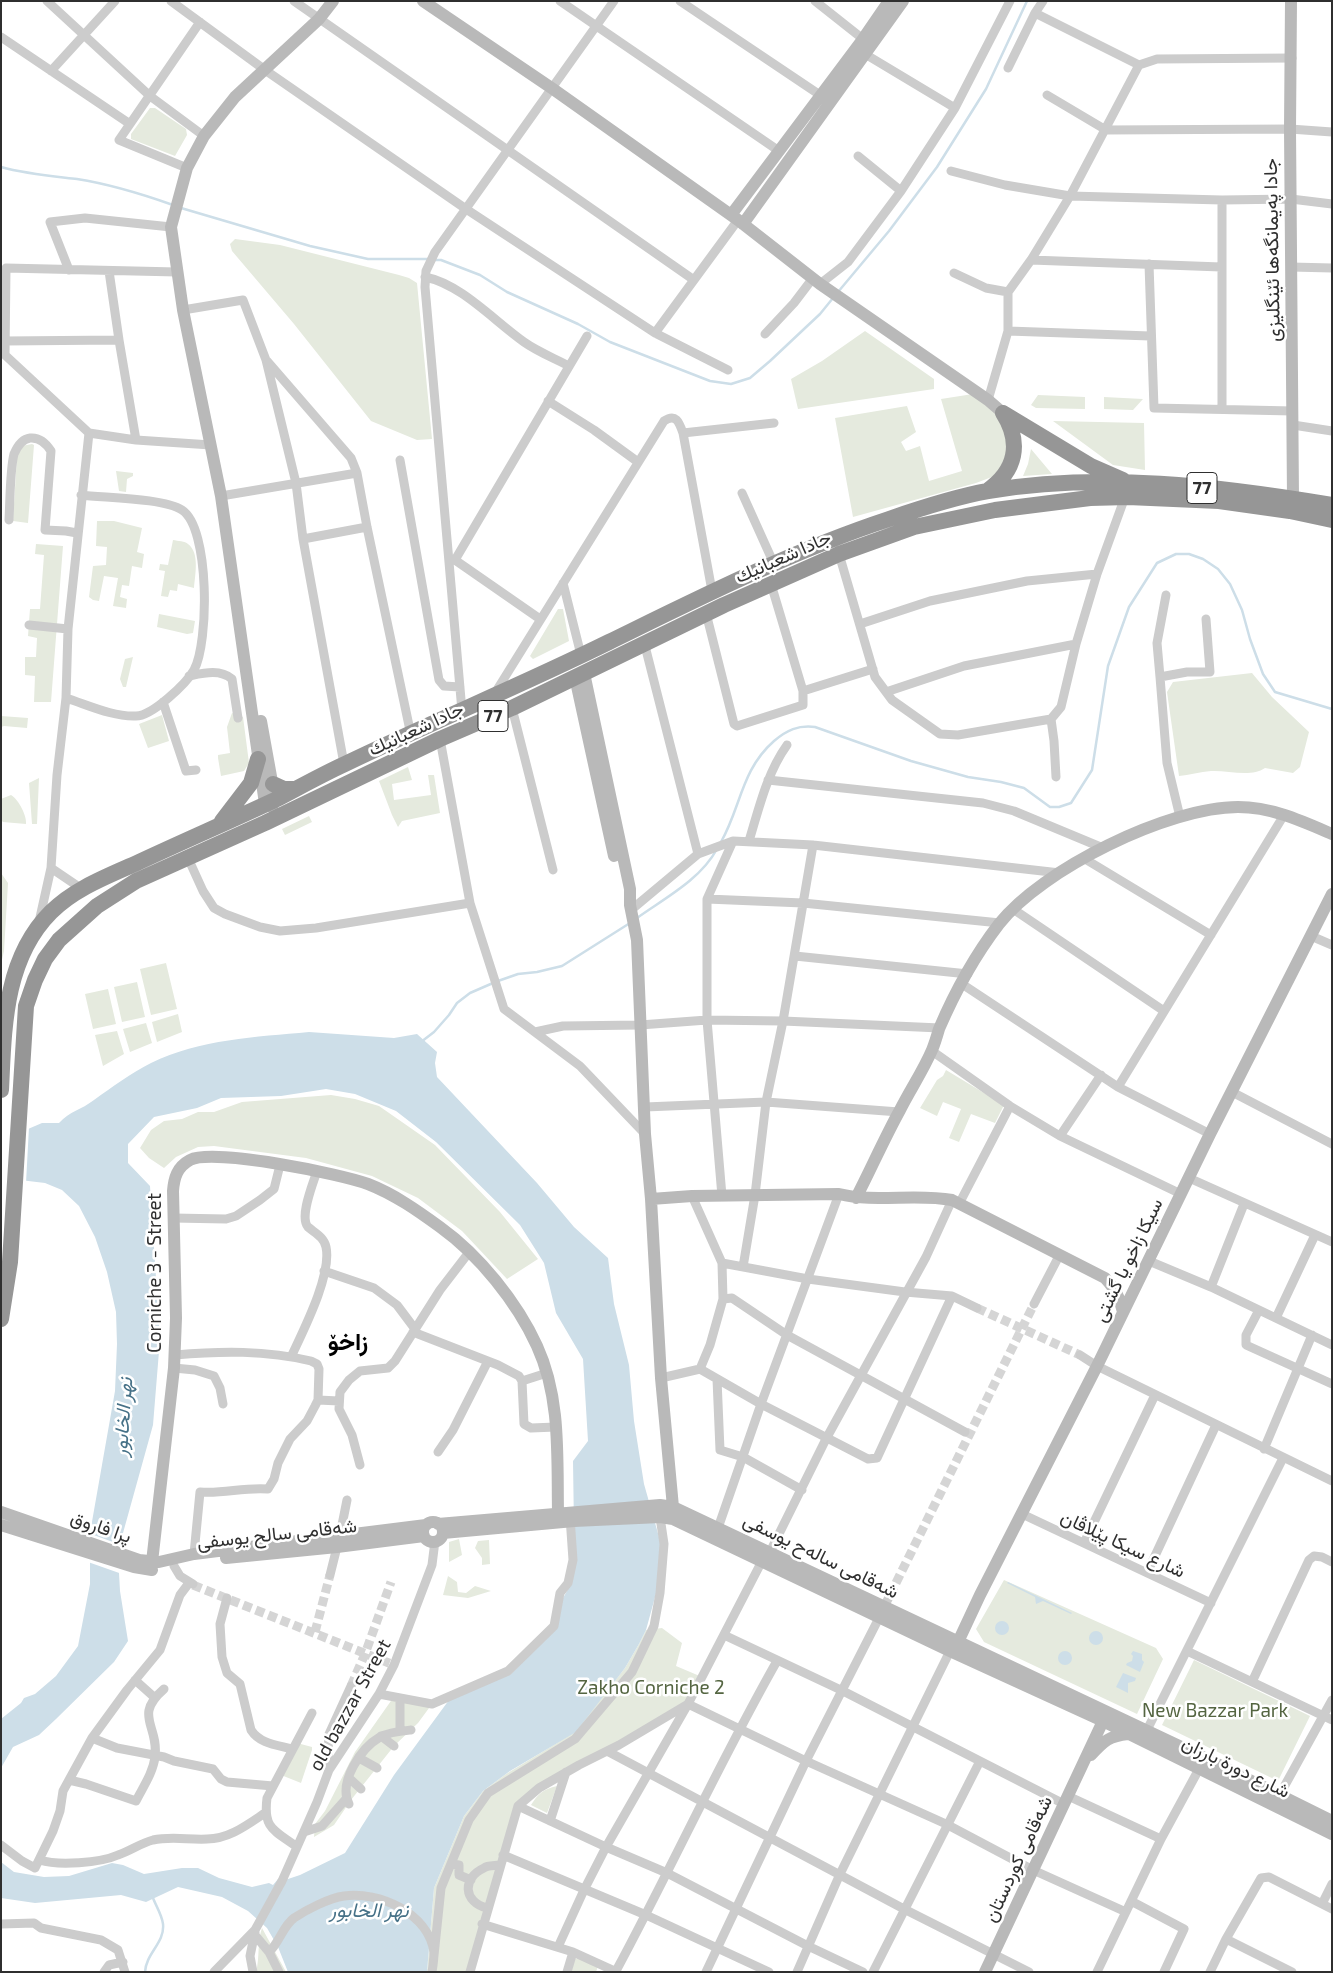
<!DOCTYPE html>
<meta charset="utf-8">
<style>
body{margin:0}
#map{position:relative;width:1333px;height:1973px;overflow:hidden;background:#fff;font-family:"Exo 2",sans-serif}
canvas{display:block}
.frame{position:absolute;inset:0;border:2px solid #2f2f2f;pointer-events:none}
</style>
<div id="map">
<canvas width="1333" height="1973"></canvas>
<div class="frame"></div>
</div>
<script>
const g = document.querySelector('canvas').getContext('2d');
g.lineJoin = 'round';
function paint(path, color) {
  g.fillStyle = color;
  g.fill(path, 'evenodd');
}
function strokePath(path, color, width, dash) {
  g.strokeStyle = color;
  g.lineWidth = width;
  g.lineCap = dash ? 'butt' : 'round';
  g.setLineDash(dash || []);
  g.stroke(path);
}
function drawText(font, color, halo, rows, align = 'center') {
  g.font = font + ' "Exo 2",Vazirmatn,sans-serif';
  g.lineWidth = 5;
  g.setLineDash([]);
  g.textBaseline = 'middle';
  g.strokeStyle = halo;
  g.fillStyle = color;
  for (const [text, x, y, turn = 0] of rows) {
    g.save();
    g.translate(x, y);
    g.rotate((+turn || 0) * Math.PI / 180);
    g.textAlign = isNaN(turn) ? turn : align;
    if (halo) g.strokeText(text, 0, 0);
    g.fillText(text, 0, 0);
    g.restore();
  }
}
paint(new Path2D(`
 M150,108H155L186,129L187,135L175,156L131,139V134Z
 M235,239L280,245L399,275L409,278L417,283L432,439L417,440L371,421L294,324L232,251L230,244Z
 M865,331L934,379V389L798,409L791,379L822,361Z
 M973,394L1005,418L1012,441L997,475L976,483L853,517L835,418L907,406L916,432L901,442L906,451L920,446L929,481L962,471L941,399Z
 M1038,395L1085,397V409L1036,408L1031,405Z
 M1104,397L1143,399L1133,410L1104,409Z
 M1053,421L1144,423L1145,470L1113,465Z
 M32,444L34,445L28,523L13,521L17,456L22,446Z
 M1031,449L1052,474L1023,476L1028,464Z
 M116,471L133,473V476L127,479L126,492L119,491Z
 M97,521H114L142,528L137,552L144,554L142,568L132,566L129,586L122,585L120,597L127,599L126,608L113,606L118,578L104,576L99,601L93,600L89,597L93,566L106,565L107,547L96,546Z
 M173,540C178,541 185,541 188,544C200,553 195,575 194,588L178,584L177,591L170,590L168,597L161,596L165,571L159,570L160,564L168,565Z
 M36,544L63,546L51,702H34L35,676L25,675V657H36L37,638L28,636L30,609H40L44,555L35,554Z
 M558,609H563L569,641L533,659L530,656Z
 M159,614L195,621L193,633L187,634L157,627Z
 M133,657L126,687H123L120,679L125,659Z
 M1252,673L1272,697L1309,732L1300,767L1293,773L1265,768C1251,778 1227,770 1211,771C1200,772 1189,775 1179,776L1167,692L1173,682Z
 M232,713L243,717L249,763L244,771L221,776L218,758V755L230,753L227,727Z
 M162,715L169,741L148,748L139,724Z
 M1,716L28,718L27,728L4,726L1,727Z
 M408,767L412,780L392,784L394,800L431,795L428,775H434L440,813L402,821L398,827L392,815L379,781Z
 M39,778L37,824H32L29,783Z
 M11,795C19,800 27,816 26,824L3,822L1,820V799Z
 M309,816L312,822L285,835L282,829Z
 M1,873L8,883L4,951L1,964Z
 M166,963L177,1009L151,1015L140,969Z
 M137,982L145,1017L122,1022L114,987Z
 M108,989L116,1024L93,1029L85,994Z
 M178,1014L182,1032L157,1042L152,1022Z
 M146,1023L152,1043L130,1052L123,1029Z
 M117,1031L124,1054L103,1066L95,1035Z
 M946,1070L1004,1105L995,1123L971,1114L959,1142L949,1138L961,1109L943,1102L937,1116L920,1108L937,1080L943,1076Z
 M331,1095L355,1099L379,1106L435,1145L500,1212L538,1259L507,1279L462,1231L418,1198L372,1176L306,1158L214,1146L198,1147L176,1157L164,1168L149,1158L140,1148L151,1130L164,1121L182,1119L198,1112H214L242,1102Z
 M459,1539L462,1555L449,1562V1542Z
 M489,1540L490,1564L482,1565V1558L475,1548L478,1541Z
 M448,1576L457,1582L458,1592L466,1593L475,1586L491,1591L468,1598L443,1595Z
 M1004,1580L1156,1648L1163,1659L1137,1714L984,1642L976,1629Z
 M662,1628L682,1643L676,1666L702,1677L688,1704L607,1751L518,1806L470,1972H427L434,1888L464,1816L483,1791L506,1774L575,1732L625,1668L639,1644L646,1630Z
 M1194,1660L1310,1716L1278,1781L1162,1725Z
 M393,1698L432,1704L418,1723L394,1746L351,1800L334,1825L314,1837L315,1824L325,1811L355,1752Z
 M297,1743L312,1747V1750L301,1783L281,1775Z
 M557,1786L547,1813L531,1805C538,1794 543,1789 557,1786Z
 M262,1928L286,1972H256C260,1957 257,1942 262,1928Z
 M578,1958L598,1966L596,1972H571L575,1959Z`), '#e5eade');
paint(new Path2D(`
 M309,1032L394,1038L417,1034L437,1052L435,1063L437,1077L537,1183L574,1227L608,1258L614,1304L629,1365L634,1421L644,1484L661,1544L657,1590L646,1630L639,1644L625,1668L576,1732L510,1771L483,1791L464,1816L434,1888L427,1972H288L278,1947L267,1928L248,1911L222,1897L178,1887L146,1902L121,1895L35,1903L1,1898V1862L14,1872L44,1877L69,1876L112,1863L123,1865L144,1874L182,1868H198L219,1878L252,1887L269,1883L273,1885L278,1879L282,1881L300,1875L345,1853L394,1775L449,1700L511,1674L557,1627L563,1598L571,1584L574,1529L573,1461L588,1441L583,1359L556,1313L544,1263L520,1225L436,1142L396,1111L355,1094L326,1089L281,1096L221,1098L197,1108L154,1117L128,1144V1163L150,1186L160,1339L153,1425L123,1533L119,1573L120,1591L128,1641L114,1662L56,1719L39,1735L13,1747L1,1768V1719L21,1703L24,1698L35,1694L56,1676L78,1646L90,1584V1533L115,1391L117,1344L116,1312L107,1272L95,1237L79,1206L62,1190L45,1183L20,1180L14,1135L42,1123H59C70,1111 81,1110 94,1100C112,1087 131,1073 151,1063C200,1039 256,1037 309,1032Z
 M1008,1582L1072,1613L1071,1614L1043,1601L1036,1604L1035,1597L1007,1583Z
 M995 1628a7 7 0 1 1 14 0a7 7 0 1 1-14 0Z
 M1089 1638a7 7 0 1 1 14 0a7 7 0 1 1-14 0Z
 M1058 1658a7 7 0 1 1 14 0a7 7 0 1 1-14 0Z
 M1133,1651L1142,1654V1660L1144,1662L1140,1672L1126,1665L1127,1663L1132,1661L1133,1656L1131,1654Z
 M1123,1673L1136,1678L1135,1681L1128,1683V1693L1116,1687Z`), '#cddee8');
paint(new Path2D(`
 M29,1127L26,1183L1,1182V1133H13Z
 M88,1533L124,1546L122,1574L88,1562Z`), '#fff');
strokePath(new Path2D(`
 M1,167C26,174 51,176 77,179C109,184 142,194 173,205
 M181,208L310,246L368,259H428
 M433,260H441L480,275L507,292L578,324L610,342L710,381L731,384L750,378L770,361L820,314L833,298
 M838,292L889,231L937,167L986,89L1027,1
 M721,842C741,807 741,770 774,741C787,730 798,725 815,727L911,761L968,777L1001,782L1024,788L1050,807H1059L1071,803L1092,770L1108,666L1129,607L1157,563L1176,554H1189L1203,559L1218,569L1230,584L1242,610L1250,639L1263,674L1275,692L1332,709
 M637,918C665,898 700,880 717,849
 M498,981L518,974L537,972L562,966L630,923
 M421,1042L434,1032L449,1015L457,1003L470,993L493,983
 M145,1972C146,1953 165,1943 163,1924C162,1915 156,1906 153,1898`), '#cddee8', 2.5);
strokePath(new Path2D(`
 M977,1308L1080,1355
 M193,1585L394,1665
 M890,1595L1034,1304
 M315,1632L330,1575
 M351,1686L365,1654L391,1582`), '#d5d5d5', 9, [9, 4.5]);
strokePath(new Path2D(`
 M47,1L150,96L204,136
 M171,1L265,70L466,209L655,333L738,220
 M294,1L694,280
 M560,1L779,151
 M680,1L820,95
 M815,1L863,39
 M1035,13L1139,65L1157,59L1292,58
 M1,37L130,124
 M865,54L955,108
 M1008,68L1035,13L1043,1
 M51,71L115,1
 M1047,95L1106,130L1290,129L1332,132
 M858,156L901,191
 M187,168L119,140L200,22
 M951,171L1005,185L1070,196L1222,200L1291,199L1332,204
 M1222,200V409
 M1031,260L1221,267
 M1149,264L1154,408L1293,411
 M1291,267L1332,268
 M69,270L50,222L85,218L171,227
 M177,272L6,268L5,355L89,433L136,440L211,445
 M954,273L986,288L1008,292
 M425,277C461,284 494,321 524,342C538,352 554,358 569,366
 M820,284L848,262L901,191L955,108L1010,1
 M183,310L243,300L266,360L296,483L303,539L344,764
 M1008,331L1150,336
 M655,333L728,370
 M765,334L794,303L813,278
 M119,340L136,440
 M5,341L119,340L109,271
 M267,361L351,458L357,473L367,527L411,735
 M988,400L1008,331V292L1031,260L1070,196L1139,65
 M548,401L594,430L638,462
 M1293,425L1332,431
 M683,433L774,423
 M400,460L439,680L444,686L460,687
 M742,493L774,564
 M221,496L357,473
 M9,520C10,502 10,469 14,454C17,447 22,439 30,438C40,437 46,443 51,451L45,530L66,531L77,533
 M303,539L367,527
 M839,554L875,677L892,700L940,734L958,735L1051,719L1061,707L1076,644L1097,574L1125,497
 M450,560H455L540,619
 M455,560L587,336
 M563,583L581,655
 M706,613L734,724L737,726L803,705V691L771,584
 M860,624L930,601L1027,581L1097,574
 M29,625L68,629
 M644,642L698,854
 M189,676C204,673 220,669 232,679L238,718
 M1160,677L1157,643L1166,595
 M803,691L873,669
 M886,692L964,666L1076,644
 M495,693L664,421C676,413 679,422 683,433L712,591
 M66,698C88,705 113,717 136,716C152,716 186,684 194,670C209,643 210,528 182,510C164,498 105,498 81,495
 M163,702L186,771L196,770
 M512,708L553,870
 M462,711L425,287L426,271L435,252L614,1
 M1051,719L1054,741L1056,777
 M440,739L470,903L504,1009L580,1066L645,1134
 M768,780L983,803L1014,811L1103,848
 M1180,817L1167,763L1160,677L1187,672H1210L1206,619
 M749,841C759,808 767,773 787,745
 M188,858L203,891L214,908L225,914L260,927L280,931L316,928L470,903
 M1085,859L1211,935
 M51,868L82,889
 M707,899L803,903L1000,923
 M1013,909L1164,1011
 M631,910L698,854L733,841L813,845L1060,873
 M39,922L51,868L57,775L66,698L68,629L89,433
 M1311,936L1332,945
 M795,956L968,974
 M962,984L1118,1087L1210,1134
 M535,1032L563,1026L640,1025L707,1020L783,1021L940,1028
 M932,1051L1010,1106L1060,1136L1181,1194
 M1118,1087L1284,815
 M1232,1092L1332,1144
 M645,1107L766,1102L899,1112
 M1060,1136L1101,1075
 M1189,1178L1332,1242
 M692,1196L722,1263L723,1299L710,1345L700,1369
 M722,1196L707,1020V899L733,841
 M959,1204L1010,1106
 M173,1218L226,1219L236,1216L260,1200L274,1189L280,1165
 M1149,1261L1211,1287L1332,1345
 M722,1263L808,1279L905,1292L952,1296L977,1308
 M743,1267L755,1195L766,1102L783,1021L813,845
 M324,1271L374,1288L397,1305L415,1329
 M1211,1287L1244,1204
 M723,1299L732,1298L787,1335L965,1432
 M1034,1304L1059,1256
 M1259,1310L1246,1335V1345L1332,1384
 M1276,1318L1315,1235
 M413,1332L498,1365L519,1376L522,1381L524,1424L531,1428L556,1427
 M175,1355C220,1351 266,1350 311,1361L317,1364L319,1369L318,1400L315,1406L307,1421L290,1439L278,1463L274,1479L268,1489C243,1487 224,1494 200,1492L194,1554
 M1080,1355L1097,1366L1332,1481
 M291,1357C303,1331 332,1275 326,1247C324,1237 315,1233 308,1227C299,1217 313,1184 317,1171
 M174,1368L195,1370L214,1376L220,1388L223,1404
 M661,1378L700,1369L761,1404L868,1459L877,1458L952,1296
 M717,1379L720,1450L743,1457L802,1490
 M522,1381L547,1373
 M318,1400L339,1401
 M1264,1449L1312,1335
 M438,1452L453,1430L488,1361
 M360,1465L352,1435L339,1409L340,1392L349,1380L360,1371L388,1368L395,1361L440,1290L470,1251
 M1022,1514L1211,1603
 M718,1528L761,1404L839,1194
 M340,1535L347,1500
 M1084,1543L1155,1395
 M770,1552L826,1439L926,1257L952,1200
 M174,1566L180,1576L193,1584
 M1147,1573L1216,1425
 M330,1575L337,1547
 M227,1598L220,1624L222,1657L227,1673L240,1684L251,1730C260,1744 277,1745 292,1749
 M884,1607L890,1595
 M724,1635L843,1691L1064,1804
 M1187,1651L1332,1720
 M135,1680L154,1697
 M1252,1682L1309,1560L1314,1556L1322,1557L1332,1562
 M379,1694L432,1704L508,1671L554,1626L560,1593L568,1583L573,1560L570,1517
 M400,1731V1699
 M1146,1732L1283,1458
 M381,1736L394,1746
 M92,1738L117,1748L164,1757L174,1761L213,1769L221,1779L227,1782L273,1786
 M607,1751L904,1909L1029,1972
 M359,1758L377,1768
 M329,1770L328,1751L329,1734L351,1686
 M349,1778L361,1789
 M69,1780L86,1784L136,1801C143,1787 153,1773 155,1757C159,1725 133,1716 164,1689
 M1068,1796L1161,1839
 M1279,1796L1332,1700
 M349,1804C338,1782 361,1748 380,1737C389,1732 401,1731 411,1730
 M518,1806L606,1847L667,1873L808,1946L863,1972
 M550,1821L566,1772
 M304,1832L322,1826L346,1799
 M1,1845L22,1861L35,1868L53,1831L60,1811L63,1791L69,1780L92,1738L127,1690L160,1650L180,1595L189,1583
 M297,1847C274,1830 263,1829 267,1798L312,1713
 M503,1855L646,1915L769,1972
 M40,1860C58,1866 100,1863 118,1855C130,1851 141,1843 153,1840C171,1836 189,1840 207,1839C229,1839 247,1825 265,1813
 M451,1864L459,1865V1875L471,1880
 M1131,1901L1184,1929L1164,1972
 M1322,1904L1332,1884
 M487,1908C463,1902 462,1878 484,1868C488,1865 495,1866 500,1865
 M1,1924L34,1923L41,1928L101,1940L118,1950L125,1972
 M482,1924L573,1952L617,1972
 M254,1934L269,1952C279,1943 283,1926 294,1918C306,1910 329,1898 344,1896C379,1891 428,1913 434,1952C434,1958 433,1966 432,1972
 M1226,1939L1292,1972
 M558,1947L584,1890L606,1847L688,1704L806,1761L946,1824L1033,1870L1126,1912
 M269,1952L279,1972
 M433,1965L441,1888L469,1820L488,1793L575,1739L632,1672L654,1626L660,1593L664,1544L660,1517
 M616,1971C671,1869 719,1763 777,1661
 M104,1972L109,1965L123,1962
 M214,1972L255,1930L282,1881L317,1802L329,1770L379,1694L394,1665L432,1565L435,1541
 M253,1972L250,1956L255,1932
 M470,1972L518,1806L539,1788L579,1765L619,1745L688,1704L762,1561
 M567,1972L573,1952
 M706,1972L806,1761L880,1616
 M797,1972L840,1874L950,1651
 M873,1972L980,1761
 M1097,1972L1161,1839L1199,1769
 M1210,1972L1226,1939L1261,1878L1269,1877L1332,1909`), '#ccc', 9);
strokePath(new Path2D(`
 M423,1L553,89L738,220L820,284L988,400L1003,413
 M1291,1L1290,129L1293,498
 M731,215L863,39L889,1
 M743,224L903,1
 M584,673L630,889V905L637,940L645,1134L651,1199L661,1378L673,1507
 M575,677L614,856
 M261,721L274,793
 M272,807L265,804L221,496L183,310L171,227L187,168L204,136L235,97L319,19L333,1
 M856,1198C871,1169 884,1139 900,1110C910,1090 923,1071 932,1050C935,1043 937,1036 939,1029C954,994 976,954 999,924C1042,869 1169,807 1238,807C1272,807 1302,821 1332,834
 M651,1199L692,1196L839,1194C876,1203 915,1193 952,1200L1105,1278C1115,1289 1120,1298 1123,1312
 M1,1512L139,1560L159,1562L194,1554L426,1525
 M423 1532a10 10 0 1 1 20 0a10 10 0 1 1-20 0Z
 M438,1524L660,1505L673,1507L1213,1762L1332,1821
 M1,1525L134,1567L152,1570
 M443,1533L574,1521L660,1517L673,1519L950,1651L1103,1721L1332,1834
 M226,1558L337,1547L424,1536
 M152,1562L174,1368L176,1318L173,1191C174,1178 177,1167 190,1160C214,1148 341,1174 368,1184C394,1194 418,1211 440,1227C479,1255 517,1302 537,1346C561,1398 557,1457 558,1513
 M958,1642L980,1595L1097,1366L1210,1134L1332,894
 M1091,1755C1104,1741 1109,1736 1128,1734
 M985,1972L1103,1721`), '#b9b9b9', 12);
strokePath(new Path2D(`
 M1003,413L1091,466L1123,480
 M987,491C1016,471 1022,443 1003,413
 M273,784L284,789H295
 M222,821L251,783L258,759
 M1,1090C4,1028 4,959 51,912C75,888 108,876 139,862C184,841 230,821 275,800C298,788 321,775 345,764C432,722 522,685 609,642C701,597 792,551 889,519C921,508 954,497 988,491C1101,472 1219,486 1332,505
 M1,1319L10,1262L26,1006L35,980L45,959L59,940L97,906L136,881L265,823L440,739L512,708L724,605L839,554L914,527L995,510L1090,498L1128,497L1219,501L1290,511L1332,520`), '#969696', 16);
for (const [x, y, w] of [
 [1202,488,30],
 [493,716,30]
]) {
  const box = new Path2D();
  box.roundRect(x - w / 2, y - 15.5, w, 31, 4);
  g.fillStyle = '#fff';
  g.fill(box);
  strokePath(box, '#2f2f2f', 1);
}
drawText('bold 18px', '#2f2f2f', null, [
 ["77",1202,488],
 ["77",493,716]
]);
drawText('19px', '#2f2f2f', '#fff', [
 ["جادا په‌يمانگه‌ها ئێنگليزى",1272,250,-91],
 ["جادا شعبانيك",783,557,-24],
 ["جادا شعبانيك",416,729,-25],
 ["سیکا زاخو یا گشتى",1128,1260,-64],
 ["Corniche 3 - Street",155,1273,-90],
 ["پرا فاروق",101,1527,19],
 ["شەقامی سالح یوسفی",277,1534,-6],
 ["شارع سيكا پێلاڤان",1123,1544,25],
 ["شەقامی سالەح یوسفی",821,1556,26],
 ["old bazzar Street",350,1705,-61],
 ["شارع دورة بارزان",1236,1767,26],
 ["شەقامی کوردستان",1018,1859,-65]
]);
drawText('19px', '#546541', '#fff', [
 ["Zakho Corniche 2",651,1688],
 ["New Bazzar Park",1215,1711]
]);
drawText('italic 20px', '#467187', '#fff', [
 ["نهر الخابور",123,1417,-86],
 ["نهر الخابور",369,1910]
]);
drawText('bold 24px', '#000', '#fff', [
 ["زاخۆ",348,1342]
]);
</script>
